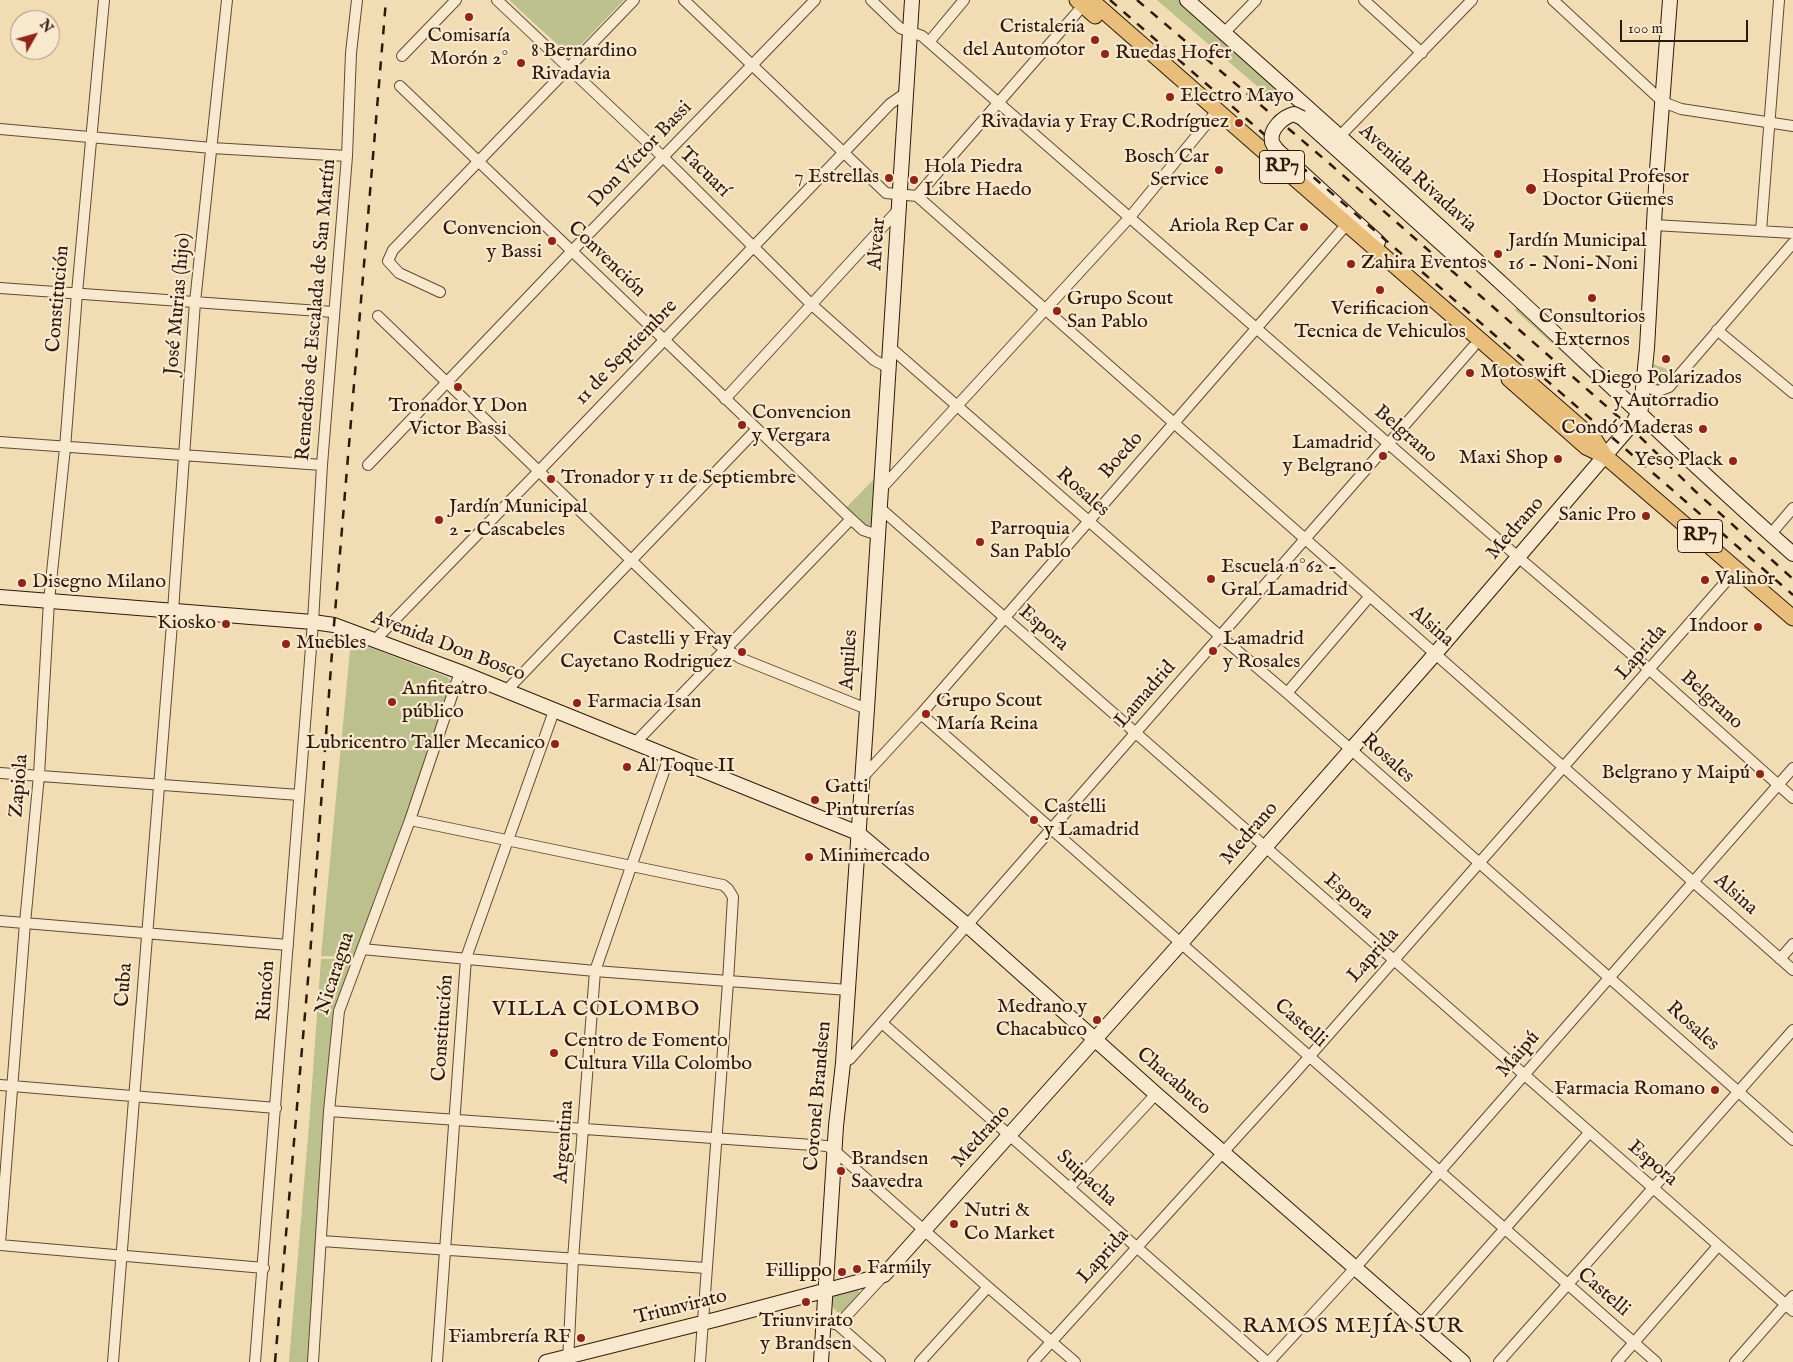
<!DOCTYPE html>
<meta charset="utf-8">
<style>
body{margin:0}
#map{position:relative;width:1793px;height:1362px;overflow:hidden;background:#f2dcb4;font-family:"IM FELL English",serif}
canvas{display:block}
.north{position:absolute;left:10px;top:10px;width:50px;height:50px;box-sizing:border-box;background:#f7e8ce;border:1px solid #a79580;border-radius:50%;rotate:52deg;font-size:14px;font-weight:700;line-height:20px;text-align:center;color:#2e190c}
.north::after{content:'';display:block;margin:auto;width:18px;height:22px;background:#8f2418;clip-path:polygon(50% 0,100% 100%,50% 72%,0 100%)}
.scale{position:absolute;left:1620px;top:20px;width:128px;height:22px;box-sizing:border-box;border:2px solid #2e190c;border-top:0;padding-left:6px;font-size:15px;line-height:18px;white-space:nowrap;color:#2e190c;-webkit-text-stroke:4px #f7e8ce;paint-order:stroke}
</style>
<div id="map">
<canvas width="1793" height="1362"></canvas>
<div class="north">N</div>
<div class="scale">100 m</div>
</div>
<script>
const g = document.querySelector('canvas').getContext('2d');
g.lineJoin = 'round';
function paint(path, color) {
  g.fillStyle = color;
  g.fill(path, 'evenodd');
}
function strokePath(path, color, width, dash) {
  g.strokeStyle = color;
  g.lineWidth = width;
  g.lineCap = dash ? 'butt' : 'round';
  g.setLineDash(dash || []);
  g.stroke(path);
}
function drawText(font, color, halo, rows, align = 'center') {
  g.font = font + ' "IM FELL English",serif';
  g.lineWidth = 4.5;
  g.setLineDash([]);
  g.textBaseline = 'middle';
  g.strokeStyle = halo;
  g.fillStyle = color;
  for (const [text, x, y, turn = 0] of rows) {
    g.save();
    g.translate(x, y);
    g.rotate((+turn || 0) * Math.PI / 180);
    g.textAlign = isNaN(turn) ? turn : align;
    if (halo) g.strokeText(text, 0, 0);
    g.fillText(text, 0, 0);
    g.restore();
  }
}
paint(new Path2D(`
 M509,0H624L570,56Z
 M1157,0H1179L1246,58L1279,92L1272,99Z
 M1518,306L1612,395L1607,393L1515,310Z
 M1653,364L1675,372L1661,387C1648,382 1652,376 1653,364Z
 M876,477L872,525L866,526L846,508Z
 M351,640L447,677L451,681V687L403,830L356,957L321,956Z
 M321,959H356L335,1015L310,1362H289L310,1113Z
 M856,1289L859,1291L860,1295L844,1313L837,1312L830,1304L832,1296Z`), '#bcc08c');
const street = new Path2D(`
 M497,0L663,157L811,304L874,360L889,368
 M684,0L886,193L917,196L1793,970
 M871,0L900,28L922,36L1518,557L1650,670L1793,798
 M1364,0L1422,53
 M1553,0L1663,102L1681,109L1793,126
 M1224,33L1256,0
 M929,42L964,0
 M402,56L456,0
 M400,86L851,519L863,530L878,535
 M0,129L212,148L347,156
 M1340,136L1472,0
 M917,196L1087,1
 M1654,225L1793,233
 M1761,231L1779,0
 M0,288L333,312
 M440,292L399,273L388,261L393,250L634,0
 M378,316L718,644L740,658L867,709
 M1717,330L1793,393
 M891,348L1220,636L1287,693L1793,1140
 M1644,382L1652,389L1658,391L1669,387L1793,243
 M725,399L899,209
 M0,442L322,465
 M368,465L572,251L815,0
 M880,490L1130,217L1217,111
 M880,508L1793,1311
 M1770,535L1793,508
 M375,640L538,472L890,104L907,92
 M506,691L757,429
 M1287,693L1370,596
 M921,714L1656,1362
 M635,743L851,519
 M0,773L299,795
 M862,778L921,714L1347,224
 M410,820L723,885L728,889L733,897L728,982L700,1362
 M0,921L288,945
 M362,949L595,971L848,990
 M1780,959L1793,944
 M882,1023L1267,1362
 M843,1063L850,1059L1473,347
 M0,1085L276,1108
 M329,1111L827,1146L835,1151L988,1287L1075,1362
 M1069,1188L1156,1094
 M322,1241L706,1268
 M0,1243L25,923L39,775L49,601L65,448L77,293L104,0
 M0,1245L264,1268
 M823,1321L838,1325L880,1362
 M838,1325L884,1275
 M1420,1325L1589,1133
 M113,1362L173,611L195,302L227,0
 M255,1362L313,622L322,465L347,156L351,53L357,0
 M313,1362L329,1111L339,1011L410,820L460,672
 M437,1362L466,958L554,711
 M568,1362L573,1259L595,971L669,757
 M920,1362L988,1287
 M1033,1362L1295,1073L1737,569
 M1269,1362L1356,1267L1793,768
 M1499,1362L1793,1030
 M1617,1362L1718,1246
 M1735,1362L1793,1296`);
const secondary = new Path2D(`
 M1187,0C1296,97 1405,194 1512,293C1605,380 1697,470 1793,554
 M1302,118L1452,253L1463,260H1475
 M1277,150L1378,242
 M0,597L313,622L334,625L460,672L858,833L967,925L1156,1094L1463,1362
 M546,1362L718,1319L884,1275L1181,943L1435,654L1633,423L1641,408L1647,348L1657,170L1670,0
 M821,1362L836,1126L843,1063L867,709L912,0`);
const primary = new Path2D(`
 M1077,0L1095,16
 M1091,0C1259,147 1426,294 1595,440L1605,456L1793,618
 M1509,379L1586,447L1605,456`);
strokePath(street, '#5f4a36', 12);
strokePath(secondary, '#2e190c', 16);
strokePath(primary, '#2e190c', 17);
strokePath(street, '#f7e8ce', 10);
strokePath(secondary, '#f7e8ce', 14);
strokePath(primary, '#e9be7a', 15);
strokePath(new Path2D(`
 M1110,0L1793,595
 M1137,0L1330,164L1630,427L1695,491L1793,579
 M275,1362L310,956L334,625L386,0`), '#2e190c', 2.5, [9, 9]);
const secondaryBridge = new Path2D(`
 M1277,150C1275,147 1273,145 1272,142C1269,129 1283,117 1294,114L1302,118`);
strokePath(secondaryBridge, '#2e190c', 16, []);
strokePath(secondaryBridge, '#f7e8ce', 14);
for (const [x, y, r, color] of [
 [469,17,5,"#8f2418"],
 [1095,40,5,"#8f2418"],
 [1105,54,5,"#8f2418"],
 [521,63,5,"#8f2418"],
 [1170,97,5,"#8f2418"],
 [1239,123,5,"#8f2418"],
 [1219,170,5,"#8f2418"],
 [889,178,5,"#8f2418"],
 [914,180,5,"#8f2418"],
 [1531,189,6,"#8f2418"],
 [1304,227,5,"#8f2418"],
 [552,241,5,"#8f2418"],
 [1498,254,5,"#8f2418"],
 [1351,264,5,"#8f2418"],
 [1380,290,5,"#8f2418"],
 [1592,298,5,"#8f2418"],
 [1057,311,5,"#8f2418"],
 [1666,359,5,"#8f2418"],
 [1470,373,5,"#8f2418"],
 [458,387,5,"#8f2418"],
 [742,425,5,"#8f2418"],
 [1703,429,5,"#8f2418"],
 [1383,456,5,"#8f2418"],
 [1558,459,5,"#8f2418"],
 [1733,461,5,"#8f2418"],
 [551,479,5,"#8f2418"],
 [1646,516,5,"#8f2418"],
 [439,520,5,"#8f2418"],
 [980,542,5,"#8f2418"],
 [1211,579,5,"#8f2418"],
 [1705,580,5,"#8f2418"],
 [22,583,5,"#8f2418"],
 [226,624,5,"#8f2418"],
 [1758,627,5,"#8f2418"],
 [286,644,5,"#8f2418"],
 [1213,651,5,"#8f2418"],
 [742,652,5,"#8f2418"],
 [392,702,5,"#8f2418"],
 [577,703,5,"#8f2418"],
 [926,714,5,"#8f2418"],
 [555,744,5,"#8f2418"],
 [627,767,5,"#8f2418"],
 [1760,774,5,"#8f2418"],
 [815,800,5,"#8f2418"],
 [1034,820,5,"#8f2418"],
 [809,857,5,"#8f2418"],
 [1097,1020,5,"#8f2418"],
 [554,1053,5,"#8f2418"],
 [1715,1090,5,"#8f2418"],
 [841,1171,5,"#8f2418"],
 [954,1224,5,"#8f2418"],
 [857,1269,5,"#8f2418"],
 [842,1272,5,"#8f2418"],
 [806,1302,5,"#8f2418"],
 [581,1338,5,"#8f2418"]
]) {
  const dot = new Path2D();
  dot.arc(x, y, r, 0, 2 * Math.PI);
  g.fillStyle = color;
  g.fill(dot);
  strokePath(dot, '#f7e8ce', 2);
}
for (const [x, y, w] of [
 [1282,167,45],
 [1700,536,45]
]) {
  const box = new Path2D();
  box.roundRect(x - w / 2, y - 16.5, w, 33, 4);
  g.fillStyle = '#f7e8ce';
  g.fill(box);
  strokePath(box, '#2e190c', 1);
}
drawText('bold 19px', '#2e190c', null, [
 ["RP7",1282,167],
 ["RP7",1700,536]
]);
drawText('20px', '#2e190c', '#f7e8ce', [
 ["Cristaleria",1085,28,"right"],
 ["del Automotor",1085,51,"right"],
 ["Comisaría",469,37,"center"],
 ["Morón 2°",469,60,"center"],
 ["8 Bernardino",531,52],
 ["Rivadavia",531,75],
 ["Ruedas Hofer",1115,54],
 ["Electro Mayo",1180,97],
 ["Rivadavia y Fray C.Rodríguez",1229,123,"right"],
 ["Bosch Car",1209,158,"right"],
 ["Service",1209,181,"right"],
 ["Hola Piedra",924,168],
 ["Libre Haedo",924,191],
 ["7 Estrellas",879,178,"right"],
 ["Hospital Profesor",1542,178],
 ["Doctor Güemes",1542,201],
 ["Ariola Rep Car",1294,227,"right"],
 ["Convencion",542,230,"right"],
 ["y Bassi",542,253,"right"],
 ["Jardín Municipal",1508,242],
 ["16 - Noni-Noni",1508,265],
 ["Zahira Eventos",1361,264],
 ["Grupo Scout",1067,300],
 ["San Pablo",1067,323],
 ["Verificacion",1380,310,"center"],
 ["Tecnica de Vehiculos",1380,333,"center"],
 ["Consultorios",1592,318,"center"],
 ["Externos",1592,341,"center"],
 ["Motoswift",1480,373],
 ["Diego Polarizados",1666,379,"center"],
 ["y Autorradio",1666,402,"center"],
 ["Tronador Y Don",458,407,"center"],
 ["Victor Bassi",458,430,"center"],
 ["Convencion",752,414],
 ["y Vergara",752,437],
 ["Condó Maderas",1693,429,"right"],
 ["Lamadrid",1373,444,"right"],
 ["y Belgrano",1373,467,"right"],
 ["Maxi Shop",1548,459,"right"],
 ["Yeso Plack",1723,461,"right"],
 ["Tronador y 11 de Septiembre",561,479],
 ["Jardín Municipal",449,508],
 ["2 - Cascabeles",449,531],
 ["Sanic Pro",1636,516,"right"],
 ["Parroquia",990,530],
 ["San Pablo",990,553],
 ["Escuela n°62 -",1221,568],
 ["Gral. Lamadrid",1221,591],
 ["Valinor",1715,580],
 ["Disegno Milano",32,583],
 ["Kiosko",216,624,"right"],
 ["Indoor",1748,627,"right"],
 ["Castelli y Fray",732,640,"right"],
 ["Cayetano Rodriguez",732,663,"right"],
 ["Lamadrid",1223,640],
 ["y Rosales",1223,663],
 ["Muebles",296,644],
 ["Anfiteatro",402,690],
 ["público",402,713],
 ["Grupo Scout",936,702],
 ["María Reina",936,725],
 ["Farmacia Isan",587,703],
 ["Lubricentro Taller Mecanico",545,744,"right"],
 ["Al Toque II",637,767],
 ["Belgrano y Maipú",1750,774,"right"],
 ["Gatti",825,788],
 ["Pinturerías",825,811],
 ["Castelli",1044,808],
 ["y Lamadrid",1044,831],
 ["Minimercado",819,857],
 ["Medrano y",1087,1008,"right"],
 ["Chacabuco",1087,1031,"right"],
 ["Centro de Fomento",564,1042],
 ["Cultura Villa Colombo",564,1065],
 ["Farmacia Romano",1705,1090,"right"],
 ["Brandsen",851,1160],
 ["Saavedra",851,1183],
 ["Nutri &",964,1212],
 ["Co Market",964,1235],
 ["Farmily",867,1269],
 ["Fillippo",832,1272,"right"],
 ["Triunvirato",806,1322,"center"],
 ["y Brandsen",806,1345,"center"],
 ["Fiambrería RF",571,1338,"right"]
], 'left');
drawText('20px', '#2e190c', '#f7e8ce', [
 ["Don Víctor Bassi",641,155,-46],
 ["Tacuarí",704,173,44],
 ["Avenida Rivadavia",1417,179,42],
 ["Alvear",878,244,-86],
 ["Convención",606,260,44],
 ["Constitución",59,299,-85],
 ["José Murias (hijo)",179,304,-85],
 ["Remedios de Escalada de San Martín",317,310,-85],
 ["11 de Septiembre",627,353,-46],
 ["Belgrano",1405,435,41],
 ["Boedo",1122,456,-49],
 ["Rosales",1082,493,41],
 ["Medrano",1516,529,-49],
 ["Alsina",1431,627,41],
 ["Espora",1043,629,41],
 ["Avenida Don Bosco",448,647,21],
 ["Laprida",1642,653,-49],
 ["Aquiles",850,660,-86],
 ["Lamadrid",1146,695,-49],
 ["Belgrano",1711,701,42],
 ["Rosales",1387,759,42],
 ["Zapiola",20,786,-85],
 ["Medrano",1250,834,-49],
 ["Alsina",1735,895,42],
 ["Espora",1348,897,41],
 ["Laprida",1374,956,-48],
 ["Nicaragua",336,974,-72],
 ["Cuba",125,985,-85],
 ["Rincón",267,991,-86],
 ["Castelli",1300,1024,41],
 ["Rosales",1692,1027,42],
 ["Constitución",444,1028,-86],
 ["Maipú",1519,1055,-49],
 ["Chacabuco",1173,1082,41],
 ["Coronel Brandsen",819,1096,-85],
 ["Medrano",982,1137,-48],
 ["Argentina",565,1142,-86],
 ["Espora",1652,1164,41],
 ["Suipacha",1086,1179,42],
 ["Laprida",1104,1257,-48],
 ["Castelli",1603,1293,41],
 ["Triunvirato",681,1308,-14]
]);
g.letterSpacing = '1px';
drawText('22px', '#2e190c', '#f7e8ce', [
 ["VILLA COLOMBO",596,1010],
 ["RAMOS MEJÍA SUR",1353,1327]
]);
g.letterSpacing = '0px';
</script>
